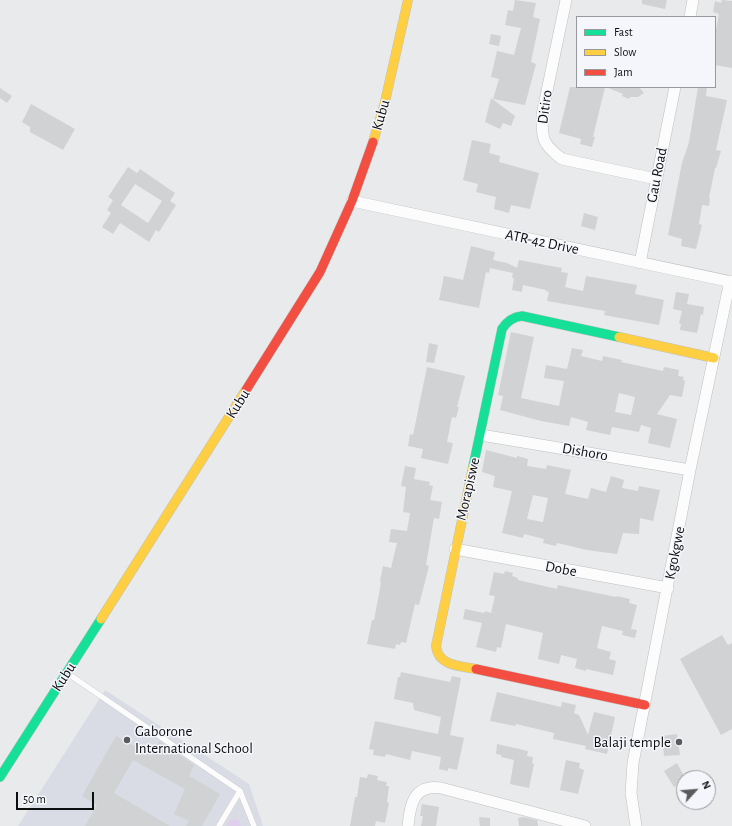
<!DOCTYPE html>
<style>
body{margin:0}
#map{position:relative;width:732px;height:826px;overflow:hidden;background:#e8eaec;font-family:"Alegreya Sans",sans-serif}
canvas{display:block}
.legend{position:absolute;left:576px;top:16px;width:140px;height:72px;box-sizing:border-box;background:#f4f6fb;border:1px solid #98999d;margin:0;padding:5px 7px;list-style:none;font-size:12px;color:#0d0e0f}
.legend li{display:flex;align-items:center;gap:8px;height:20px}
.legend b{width:20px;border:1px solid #98999d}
.north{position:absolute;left:676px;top:770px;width:40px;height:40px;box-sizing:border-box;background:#f4f6fb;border:1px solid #98999d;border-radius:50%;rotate:64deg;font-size:11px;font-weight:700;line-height:16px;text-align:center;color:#0d0e0f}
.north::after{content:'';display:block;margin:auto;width:14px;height:18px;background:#5a5b5c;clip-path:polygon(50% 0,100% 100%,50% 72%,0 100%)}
.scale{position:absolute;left:16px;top:792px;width:78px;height:18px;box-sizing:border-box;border:2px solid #0d0e0f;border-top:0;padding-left:5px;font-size:12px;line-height:14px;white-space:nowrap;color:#0d0e0f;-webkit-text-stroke:3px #f4f6fb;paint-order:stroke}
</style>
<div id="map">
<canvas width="732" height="826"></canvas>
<ul class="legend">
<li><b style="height:5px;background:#16e098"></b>Fast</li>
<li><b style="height:5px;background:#ffcf43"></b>Slow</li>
<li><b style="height:5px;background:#f24e42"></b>Jam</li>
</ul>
<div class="north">N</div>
<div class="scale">50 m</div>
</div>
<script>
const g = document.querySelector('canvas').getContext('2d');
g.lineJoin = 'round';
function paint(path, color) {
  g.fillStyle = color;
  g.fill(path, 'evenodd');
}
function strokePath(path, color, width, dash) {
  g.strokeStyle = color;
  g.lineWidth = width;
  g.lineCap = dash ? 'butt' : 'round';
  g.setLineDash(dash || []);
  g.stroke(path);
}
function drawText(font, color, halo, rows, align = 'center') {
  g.font = font + ' "Alegreya Sans",sans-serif';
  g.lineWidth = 3;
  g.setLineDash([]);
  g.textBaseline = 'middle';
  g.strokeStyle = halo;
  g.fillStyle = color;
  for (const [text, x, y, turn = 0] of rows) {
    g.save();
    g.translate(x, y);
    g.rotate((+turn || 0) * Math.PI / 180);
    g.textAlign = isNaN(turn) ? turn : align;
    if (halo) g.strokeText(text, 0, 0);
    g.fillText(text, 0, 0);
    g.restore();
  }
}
paint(new Path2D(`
 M105,690L249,784L263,826H18Z`), '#d9dce4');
paint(new Path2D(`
 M238,819L241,826H227L229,820Z`), '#dfcfed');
paint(new Path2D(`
 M515,0L536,3L533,17L540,19L531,62L536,64L525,105L493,99L499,79L491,77L497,51L514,55L521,28L505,25L508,10L513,11Z
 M642,0H667L665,9L642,4Z
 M722,0L732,1V68L715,65V34L719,14L713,12L715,1L721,3Z
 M491,34L501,36L499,46L489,44Z
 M570,87H605L593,137H595L592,147L580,144L581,139L559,133Z
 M606,87H639L644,93L638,97H630L629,99L622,96L623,94Z
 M698,87H707L706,96L727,100L716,150L721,151L716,168H715L709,198H710L709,206L702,205L699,224L702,225L696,249L681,246L682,239L668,235L682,163L689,142Z
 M0,88L12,96L7,103L0,98Z
 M491,98L515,116L511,126L503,123L500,129L485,122Z
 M31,104L75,129L63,150L30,132V127L22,122Z
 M472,140L491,144L489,153L500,156L499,162L539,173L530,209L511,205L509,213L494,209L496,197L476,192L478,184L463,180Z
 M128,167L137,173L140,169L175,193L170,201L176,205L159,232L156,230L149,242L120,223L113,234L102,227L111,213L107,210L113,200L108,197ZM135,184L162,201L148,223L121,205Z
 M584,213L598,217L595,230L581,226Z
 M471,246L495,252L493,260L507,263L517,268L519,260L562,268L561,272L568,273L565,287L583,291L586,276L637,285L635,294L664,300L659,325L604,315L605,311L547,301L549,292L546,291V290L523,285L522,292L512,290L514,279L512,277L513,273L490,268L489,273L486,272L479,308L439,300L444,276L463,280Z
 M676,292L689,294L687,304L704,307L703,315L701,314L697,333L680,330L681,324L679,323L682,311L673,309Z
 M511,332L534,337L521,398L559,406L564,381L544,378L546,365L567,369L572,348L583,350L581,356L602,361L603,356L622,360L621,362L663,371L664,367L679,370L678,376L684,377L683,380L685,381L682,397L670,395L657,414L677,419L670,448L648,443L651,428L641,425L639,432L612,427L610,435L586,430L588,422L571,417L569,426L541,421L500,410L503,396L498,395ZM619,393L635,397L631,415L615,412Z
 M429,343L438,345L434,363L426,362Z
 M427,367L465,376L457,407H459L456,418L452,417L447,442L453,443L448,464L421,458L423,449L408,446L410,434L413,435Z
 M486,450L517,458V456L528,459L527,466L546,469L547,465L571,470L565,494L588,499L591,488L606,492L611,476L624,480L622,488L638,491L639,486L660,490L653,521L640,518L639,534L623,533L617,554L587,550L557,543L556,546L543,543L544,539L524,534L523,538L502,533L512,491L493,487L495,476L482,472ZM533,495L548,498L543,522L527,519Z
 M405,466L416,468L414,479L430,482L429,485L433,486L430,500L442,502L439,519L434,518L426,565L429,566L419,605L415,604L406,643L401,642L400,645L396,644L395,649L367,644L372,620H374L379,594L381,582L380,581L383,566L391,568L397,543L389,542L391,529L407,531L410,513L403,512L406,487L401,486Z
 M505,571L513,573L512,576L518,578V580L557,589L558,585L616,597L617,596L630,599L629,603L637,605L631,629L637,630L635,638L622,635L623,631L602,626L597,648L611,652L609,659L616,661L613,675L586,669V671L575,668L577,659L561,655L559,664L538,659L543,633L506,624L501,648L497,647L496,652L476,647L482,623L463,619L465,609L484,613L485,611L491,613L495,596L489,595L494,572L504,574Z
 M722,635L728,645L732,643V729L721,735L680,659Z
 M401,672L450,682L452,676L461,678L450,735L464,738L457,770L448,768V771L439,769L441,757L412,751L410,760L386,754L385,757L373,755L374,750L369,749L375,721L438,734L441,717L414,710L413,703L394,699L398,677H400Z
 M497,692L561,707L562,702L576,705L574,713L579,715L588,735L594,712L615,717L607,754L585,749L586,746L553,739L554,733L516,724L515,726L490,721Z
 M677,734L680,755L664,756L662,736Z
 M116,736L152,756L159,741L194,765L189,776L220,794L202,826H186L189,821L174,814L185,789L133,760L114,793L170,826H85L97,805L82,796Z
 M497,744L528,751L527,756L533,757L532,763L534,764L529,788L510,784L514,760L501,757V755L496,754Z
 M566,760L580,763L579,768L584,770L578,794L560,790Z
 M677,763L684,776V781L674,787L664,771Z
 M368,774L378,776L377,780L387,782L386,786H389L387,802L389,803L385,823L376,821L375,826H350L355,797H357L360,777L367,778Z
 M422,804L439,807L436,826H421L423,816H420Z
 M479,817L490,818V826H480Z
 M523,817L537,820L538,826H519L518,818Z`), '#d0d2d3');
const lane = new Path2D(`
 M67,673L240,791L254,826
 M219,826L240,791`);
const street = new Path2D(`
 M566,0L542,115C542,139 542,144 562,159L656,179
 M690,17L693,0
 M352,201L732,282
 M640,263L675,87
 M481,435L690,470
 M455,549L668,588
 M408,826C410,804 414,784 441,788L585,826
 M636,826L631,793L633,763L690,470L730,281`);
const fast = new Path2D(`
 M473,467L502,329C507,321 513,317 522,316L619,337
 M0,777L101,619`);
const slow = new Path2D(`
 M373,142L384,106L408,0
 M619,337L714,358
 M473,467L436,646C438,666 460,666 476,669
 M101,619L246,390`);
const jam = new Path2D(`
 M246,390L320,272L352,201L373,142
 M476,669L645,705`);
strokePath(lane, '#bec0c1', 6);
strokePath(street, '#bec0c1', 12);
strokePath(fast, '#bec0c1', 10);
strokePath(slow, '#bec0c1', 10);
strokePath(jam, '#bec0c1', 10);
strokePath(lane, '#fcfcfc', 5.5);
strokePath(street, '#fcfcfc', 11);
strokePath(fast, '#16e098', 9);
strokePath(slow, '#ffcf43', 9);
strokePath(jam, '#f24e42', 9);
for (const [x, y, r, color] of [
 [127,740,4,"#5a5b5c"],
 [679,742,4,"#5a5b5c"]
]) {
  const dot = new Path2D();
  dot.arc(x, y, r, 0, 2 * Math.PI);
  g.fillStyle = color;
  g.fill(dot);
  strokePath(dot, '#f4f6fb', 1.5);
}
drawText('15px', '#0d0e0f', '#f4f6fb', [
 ["Ditiro",545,107,-82],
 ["Kubu",381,115,-74],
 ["Gau Road",657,175,-79],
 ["ATR-42 Drive",542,242,12],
 ["Kubu",238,404,-58],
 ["Dishoro",585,452,10],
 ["Morapiswe",468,489,-77],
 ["Kgokgwe",675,553,-79],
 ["Dobe",561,569,11],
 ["Kubu",64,677,-57]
]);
drawText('15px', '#0d0e0f', '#f4f6fb', [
 ["Gaborone",135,731],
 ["International School",135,748],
 ["Balaji temple",671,742,"right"]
], 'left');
</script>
